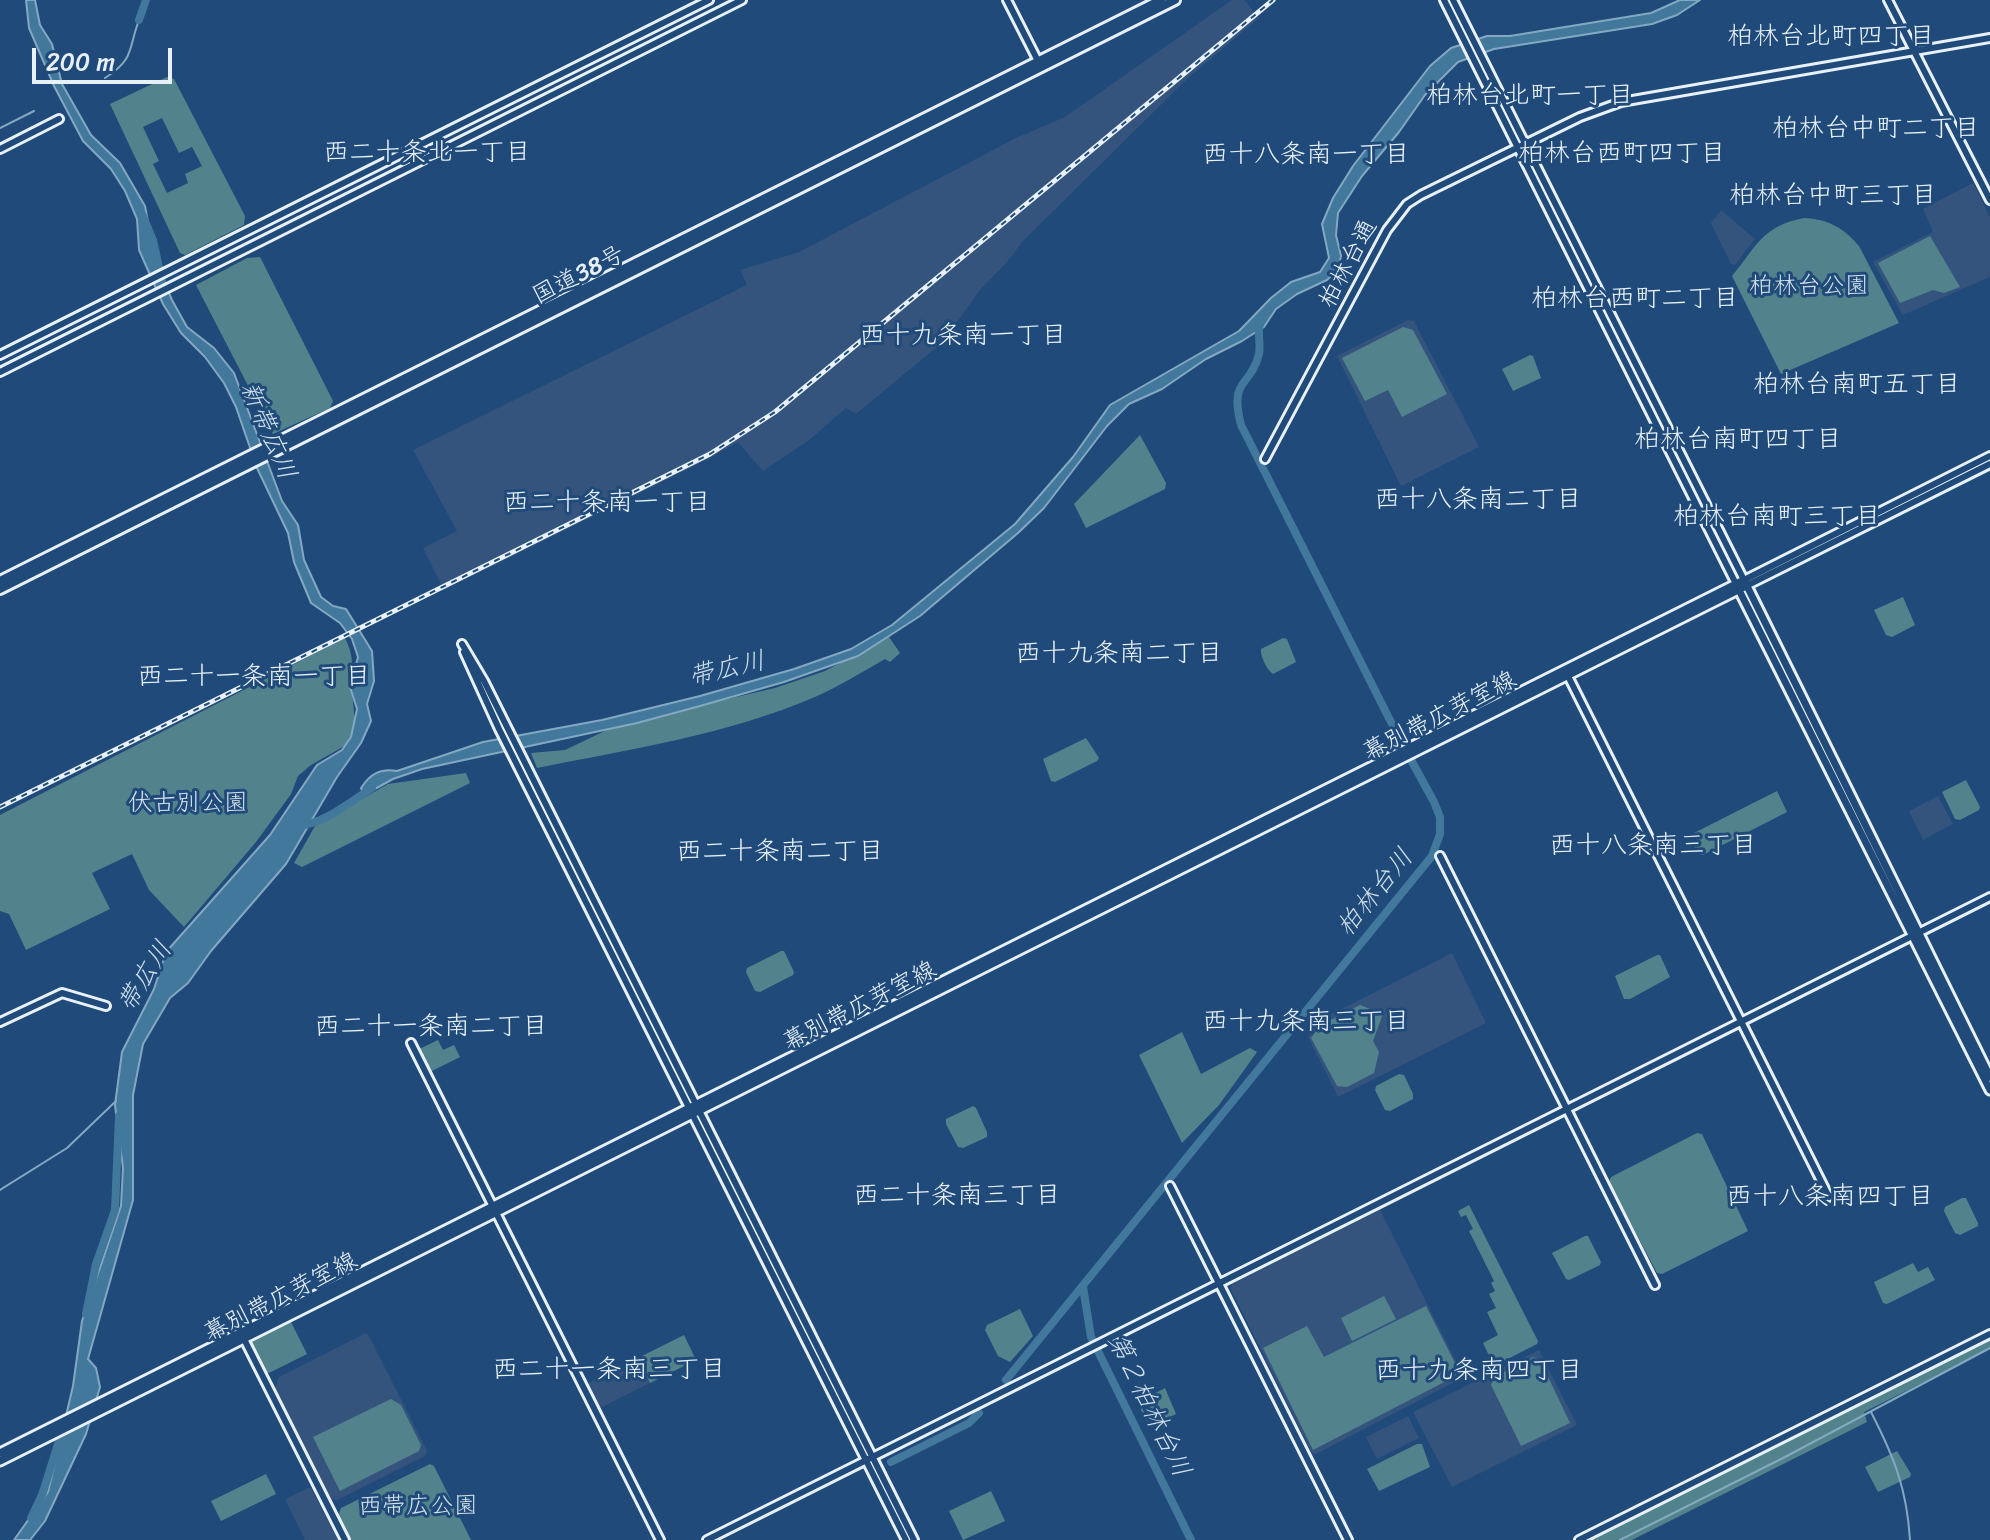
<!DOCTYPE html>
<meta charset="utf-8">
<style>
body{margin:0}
#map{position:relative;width:1990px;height:1540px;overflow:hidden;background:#1f4a7a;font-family:Sriracha,sans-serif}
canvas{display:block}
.scale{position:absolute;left:32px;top:48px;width:140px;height:36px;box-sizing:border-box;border:4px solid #e8f1f8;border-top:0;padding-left:10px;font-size:24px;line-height:28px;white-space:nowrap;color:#e8f1f8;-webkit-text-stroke:6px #1f4a7a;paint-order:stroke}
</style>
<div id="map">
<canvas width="1990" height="1540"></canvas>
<div class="scale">200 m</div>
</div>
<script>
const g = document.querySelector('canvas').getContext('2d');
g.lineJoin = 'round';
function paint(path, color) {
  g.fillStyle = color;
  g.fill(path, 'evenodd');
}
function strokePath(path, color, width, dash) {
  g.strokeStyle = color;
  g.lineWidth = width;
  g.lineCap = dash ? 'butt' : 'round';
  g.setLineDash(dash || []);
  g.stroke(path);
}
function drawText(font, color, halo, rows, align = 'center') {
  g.font = font + ' Sriracha,"Klee One",sans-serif';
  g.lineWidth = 6;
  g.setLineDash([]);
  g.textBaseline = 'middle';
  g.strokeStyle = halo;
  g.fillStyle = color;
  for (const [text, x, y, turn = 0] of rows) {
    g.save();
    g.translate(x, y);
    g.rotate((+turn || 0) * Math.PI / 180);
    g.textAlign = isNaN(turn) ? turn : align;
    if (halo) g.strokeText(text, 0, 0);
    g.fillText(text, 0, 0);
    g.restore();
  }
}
paint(new Path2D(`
 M1232,0H1244L1259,18L1188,78L1022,242L1008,261L979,291L943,342L856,414L846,408L808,441L763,471L738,442L710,458L444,590L423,548L457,531L413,450L747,285L740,270L799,252L1014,139L1065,117Z
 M1973,183L1990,217V277L1903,315L1873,262L1933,232L1923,209Z
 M1721,210L1755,239L1735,265L1731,264L1711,223Z
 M1408,320L1414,321L1479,447L1401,486L1337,356Z
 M1938,796L1953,824L1923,840L1909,811Z
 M1452,953L1486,1023L1338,1097L1308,1037L1320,1020Z
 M1380,1210L1464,1377L1316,1454L1312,1453L1231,1289L1232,1284Z
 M364,1334H368L427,1451L425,1456L337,1500L329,1498L275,1389L279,1377Z
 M1539,1350L1577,1425L1452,1487L1413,1412Z
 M638,1358L650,1383L600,1408L587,1384Z
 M1408,1416L1419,1438L1377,1459L1366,1437Z
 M308,1488H311L338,1540H305L286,1501L287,1498Z`), '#34547e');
paint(new Path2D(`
 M167,77L174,79L245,216L244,225L185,255L180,253L110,104ZM162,118L179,153L192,147L202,166L185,174L188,183L167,193L153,164L159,161L143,127Z
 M1804,218C1828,219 1844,228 1859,246L1899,323L1781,374L1732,276C1757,246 1762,226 1804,218Z
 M1930,236L1960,287L1944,293L1933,290L1900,303L1878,263Z
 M260,257L333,401L330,408L273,434L196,285L247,258Z
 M1403,327L1413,330L1447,394L1402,417L1388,390L1365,401L1342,358Z
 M1530,355L1533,356L1541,378L1513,391L1502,369Z
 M1140,435L1166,483L1165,489L1086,528L1074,504Z
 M1903,597L1915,625L1892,637L1886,635L1874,610Z
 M889,637L900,653L890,662L885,659C862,672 840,686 815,697C726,735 631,749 537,768L531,753L565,750L609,729L637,720L775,688L825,671Z
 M345,638C357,662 350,676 353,701C354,715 356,726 355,740L311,765L298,776L291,794L256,842L184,927L149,890L132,854L92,873L110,909L26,950L9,914L0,911V815Z
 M1283,638L1287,639L1296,662L1273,674C1267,670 1260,656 1261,649Z
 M1086,738L1099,758L1097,761L1055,782L1051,781L1043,759Z
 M466,773L470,783L302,867L294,863L315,826L388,784Z
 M1966,780L1980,807L1979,810L1960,820L1955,819L1942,792Z
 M1777,791L1787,812L1703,855L1698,854L1690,838L1692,834Z
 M781,951H784L794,972L793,975L760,992L755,991L746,972L747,968Z
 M1657,955H1660L1670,977L1630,999H1624L1615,976Z
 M1360,1005L1383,1014L1373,1041L1379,1052L1374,1073L1347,1087L1337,1086L1311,1038L1321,1025Z
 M1182,1032L1201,1074L1250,1048L1257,1052L1219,1105L1182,1143L1139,1055Z
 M438,1040L443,1050L454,1045L460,1057L432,1071H427L417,1050Z
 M1399,1074L1404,1075L1413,1094V1099L1390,1111L1385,1110L1375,1090L1376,1086Z
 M973,1106L976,1108L987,1132V1137L963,1148L958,1147L946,1124V1119Z
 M1697,1133L1702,1134L1748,1231L1662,1274L1657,1273L1609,1182L1611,1177Z
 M1962,1198H1966L1978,1223V1226L1960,1235L1955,1233L1944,1211L1945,1207Z
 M1469,1205L1538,1341L1537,1344L1494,1366L1483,1343L1498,1335L1487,1312L1496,1308L1489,1294L1495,1291L1491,1283L1494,1281L1469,1231L1473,1229L1466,1215L1461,1217L1458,1211Z
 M1585,1236H1588L1601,1262L1600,1265L1569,1280L1566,1279L1552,1253Z
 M1913,1263L1918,1272L1928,1267L1935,1280L1887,1304L1883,1303L1874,1282Z
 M1384,1296L1396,1319L1352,1341L1341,1318Z
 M1426,1306L1458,1369L1454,1377L1313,1450L1263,1348L1307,1326L1324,1357Z
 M1020,1309L1033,1336L1010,1362L998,1356L985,1330L987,1325Z
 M290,1320L307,1354L269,1373L265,1371L251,1344L253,1338Z
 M684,1335L696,1360L650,1383L638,1358Z
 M1990,1337V1349L1864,1412L1867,1422L1632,1540H1587Z
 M1533,1357L1540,1360L1570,1423L1521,1446L1491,1385L1494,1377Z
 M1165,1388L1176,1414L1152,1426L1149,1425L1140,1408L1141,1401Z
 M391,1399L401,1405L421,1445L419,1451L340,1491L313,1437Z
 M1417,1444H1422L1430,1467L1379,1491L1367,1469Z
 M1897,1451L1911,1474L1910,1477L1878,1492L1865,1467Z
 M430,1464L434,1466L471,1540H350L338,1516L341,1508Z
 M266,1474L276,1494L221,1521L211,1501Z
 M991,1491L1005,1521L963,1540L949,1511Z`), '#52838d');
const water = new Path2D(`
 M26,0H35L40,25L52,44L62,84L91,135L120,163L145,206L155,260L172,300L187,327L214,348L234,373L282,501L298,525L304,560L321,597L333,606L346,609L372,651L374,681L367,704L371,721L361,743L337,777L286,864L211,951L188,983L170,998L143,1044L133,1095V1200L88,1359L96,1368L100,1387L86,1434L45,1521L30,1540H14L48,1492L73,1386L82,1321L121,1206L123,1168L115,1105L122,1052L154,989L166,952L270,835L317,765L342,750L351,737L357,709L350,687L358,657L352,639L340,623L311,603L294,562L288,533L257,468L236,407L224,383L205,357L181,333L163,304L139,250L137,219L125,191L111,169L83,141L54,86L29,28Z
 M1680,0H1700L1677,15L1652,24L1494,49L1458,62L1425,95L1399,132L1362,176L1338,213L1336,235L1341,256L1338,269L1327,280L1297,294L1276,309L1264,327L1242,341L1206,359L1162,389L1129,404L1107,426L1044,508L1018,533L920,616L858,656L784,682L700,706L637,723L422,769L393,779L364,795L361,788C370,774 380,768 397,771L483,742L602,720L700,696L794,669L851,649L892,625L1015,524L1073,457L1110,405L1239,331L1271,298L1291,282L1320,272L1329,258L1322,224L1333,198L1353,166L1430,66L1451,48L1487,36H1510L1651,13Z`);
paint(water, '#41789c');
strokePath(water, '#84a8c1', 2);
strokePath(new Path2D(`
 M105,78C135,59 128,49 139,20
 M0,128L34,111
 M1391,741L1398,736
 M0,1190L67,1148L116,1101
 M1871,1412C1894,1457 1907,1489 1910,1540
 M1620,1540L1785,1457L1990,1348`), '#84a8c1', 2);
strokePath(new Path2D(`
 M139,20L146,0
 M142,214L153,240L162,281
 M299,826C325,823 350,802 372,788
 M1083,1287L1091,1337L1191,1540
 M86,1314L96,1264L115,1210L119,1116
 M1006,1380L1432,856L1440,834V817L1434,802L1398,736L1241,425C1229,377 1250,389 1259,354C1261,343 1257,334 1260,323
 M891,1462L969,1423L979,1413
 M31,1518L42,1495L64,1425`), '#41789c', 8);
const secondary = new Path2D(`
 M1007,0L1040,65
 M1444,0L1736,584
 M1453,0L1744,580L1990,456
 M1888,0L1990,200
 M0,149L59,119
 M0,355L709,0
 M0,372L742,0
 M1265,459L1387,230L1407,204L1421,195L1580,117L1621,102L1990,38
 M1746,586L1990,464
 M462,644L484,681L914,1540
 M464,652L499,729L906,1540
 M1567,674L1829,1197
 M1440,856L1655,1285
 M0,1022L62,993L106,1006
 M411,1043L660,1540
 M1170,1186L1348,1540
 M244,1339L345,1540
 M707,1540L1990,897
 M1579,1540L1990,1334`);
const primary = new Path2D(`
 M1737,586L1990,1090
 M0,1453L1744,580L1990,1077
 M0,1461L1746,586`);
const highway = new Path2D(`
 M0,581L1161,0
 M0,589L1175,0`);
strokePath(secondary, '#e8f1f8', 12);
strokePath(primary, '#e8f1f8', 13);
strokePath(highway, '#e8f1f8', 14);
strokePath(secondary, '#1f4a7a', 6);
strokePath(primary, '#1f4a7a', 7);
strokePath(highway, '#1f4a7a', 8);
const rail = new Path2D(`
 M0,807L710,454L775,412L1273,0`);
strokePath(rail, '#e8f1f8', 5);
strokePath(rail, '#1f4a7a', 2, [6]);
drawText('24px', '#e8f1f8', '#1f4a7a', [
 ["柏林台通",1349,264,-62],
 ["国道38号",579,276,-27],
 ["幕別帯広芽室線",1440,717,-27],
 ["幕別帯広芽室線",860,1007,-27],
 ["幕別帯広芽室線",281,1298,-27]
]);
drawText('24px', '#d2e0e8', '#1f4a7a', [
 ["柏林台公園",1809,287],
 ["伏古別公園",188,804],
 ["西帯広公園",418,1507]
]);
drawText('26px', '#e8f1f8', '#1f4a7a', [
 ["柏林台北町四丁目",1831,37],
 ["柏林台北町一丁目",1530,96],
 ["柏林台中町二丁目",1876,129],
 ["西二十条北一丁目",427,153],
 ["柏林台西町四丁目",1622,154],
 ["西十八条南一丁目",1306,155],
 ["柏林台中町三丁目",1833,196],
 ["柏林台西町二丁目",1635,299],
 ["西十九条南一丁目",963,336],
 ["柏林台南町五丁目",1857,385],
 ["柏林台南町四丁目",1738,440],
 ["西十八条南二丁目",1478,500],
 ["西二十条南一丁目",607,503],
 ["柏林台南町三丁目",1777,517],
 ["西十九条南二丁目",1119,654],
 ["西二十一条南一丁目",254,677],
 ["西十八条南三丁目",1653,846],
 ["西二十条南二丁目",780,852],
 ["西十九条南三丁目",1306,1022],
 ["西二十一条南二丁目",431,1027],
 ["西二十条南三丁目",957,1196],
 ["西十八条南四丁目",1830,1197],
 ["西二十一条南三丁目",609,1370],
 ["西十九条南四丁目",1479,1371]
]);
drawText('italic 26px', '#cfdfea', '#1f4a7a', [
 ["新帯広川",267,431,67],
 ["帯広川",727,670,-13],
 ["柏林台川",1376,893,-51],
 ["帯広川",146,977,-58],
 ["第２柏林台川",1148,1406,64]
]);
</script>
